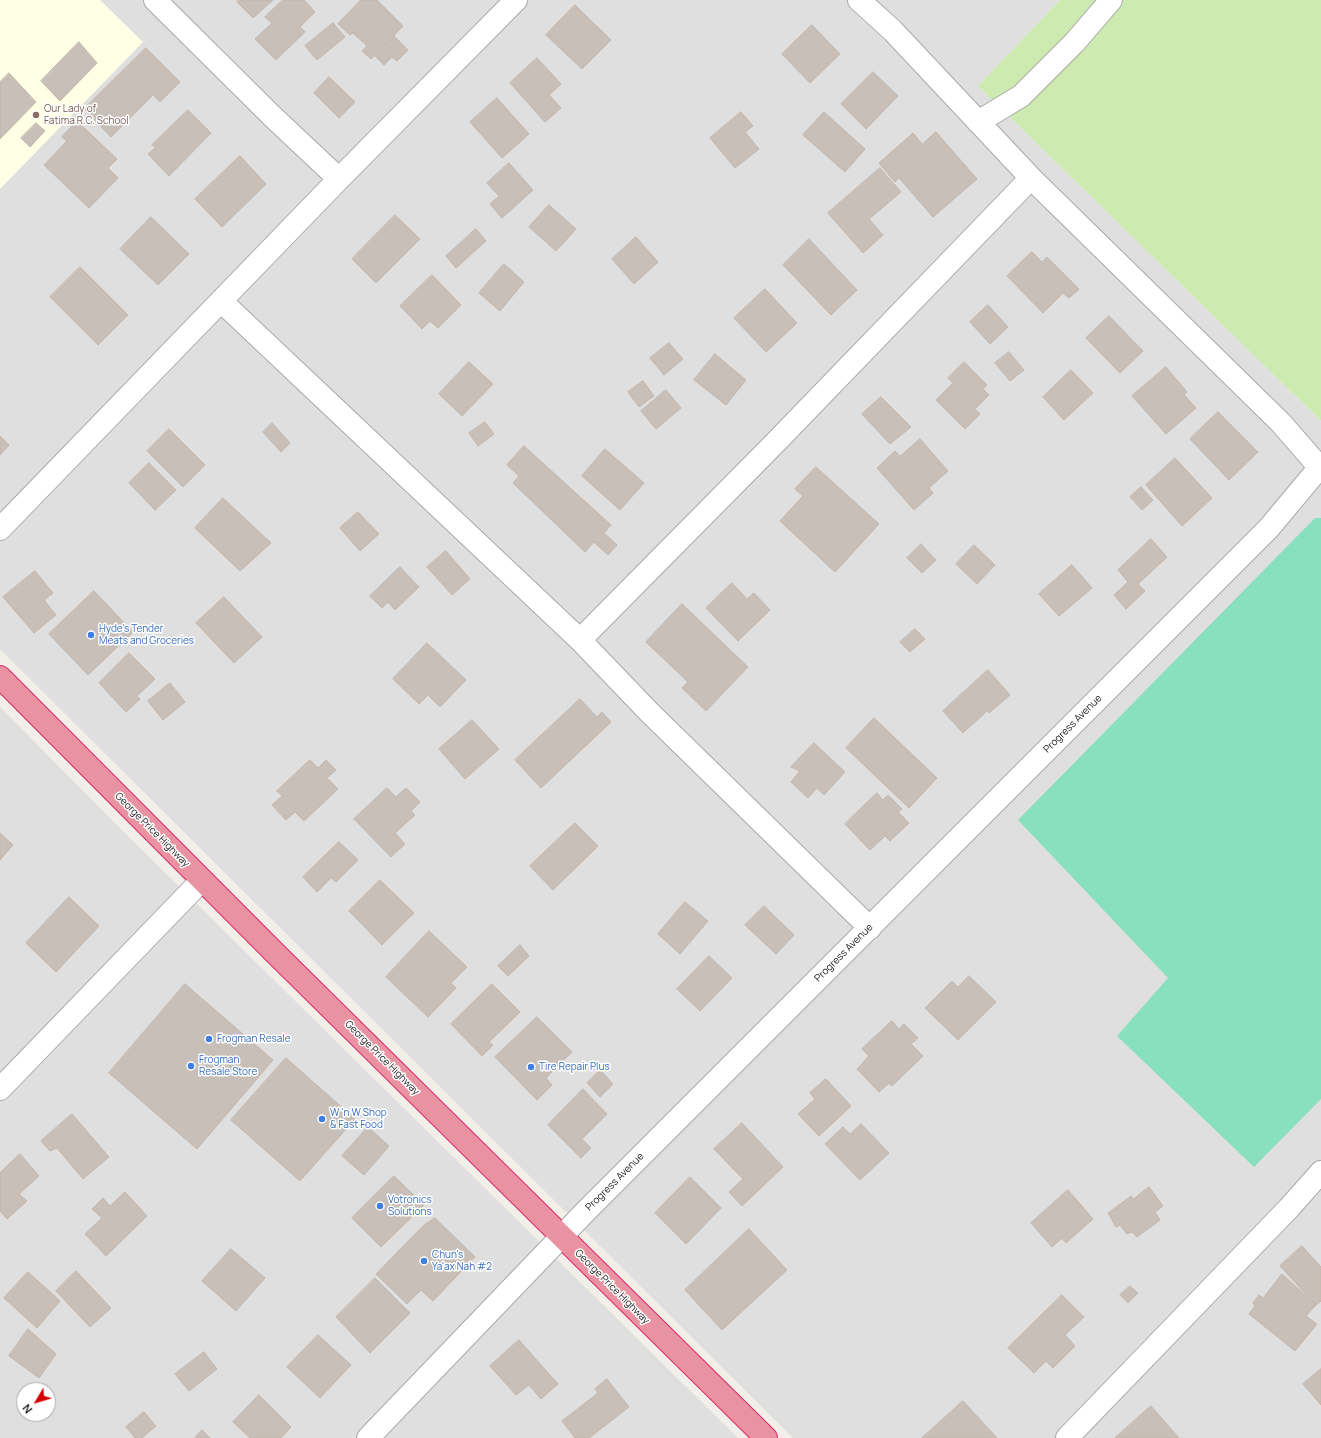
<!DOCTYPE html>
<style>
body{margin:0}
#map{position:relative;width:1321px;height:1438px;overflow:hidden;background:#f2efe9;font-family:Manrope,sans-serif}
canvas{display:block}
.north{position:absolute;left:16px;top:1382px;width:40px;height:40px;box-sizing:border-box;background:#fff;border:1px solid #a7a7a7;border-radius:50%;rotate:232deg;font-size:11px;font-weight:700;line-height:16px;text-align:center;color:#222}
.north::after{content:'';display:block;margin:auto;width:14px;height:18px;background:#d40000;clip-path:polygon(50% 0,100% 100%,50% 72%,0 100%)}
</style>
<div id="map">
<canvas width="1321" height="1438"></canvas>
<div class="north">N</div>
</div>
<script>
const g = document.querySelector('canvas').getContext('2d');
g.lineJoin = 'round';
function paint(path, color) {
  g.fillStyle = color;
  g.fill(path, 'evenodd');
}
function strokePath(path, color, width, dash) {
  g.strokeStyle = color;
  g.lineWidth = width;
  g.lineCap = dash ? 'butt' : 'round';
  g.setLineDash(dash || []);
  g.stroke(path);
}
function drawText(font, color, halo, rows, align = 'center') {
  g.font = font + ' Manrope,sans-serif';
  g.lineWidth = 3;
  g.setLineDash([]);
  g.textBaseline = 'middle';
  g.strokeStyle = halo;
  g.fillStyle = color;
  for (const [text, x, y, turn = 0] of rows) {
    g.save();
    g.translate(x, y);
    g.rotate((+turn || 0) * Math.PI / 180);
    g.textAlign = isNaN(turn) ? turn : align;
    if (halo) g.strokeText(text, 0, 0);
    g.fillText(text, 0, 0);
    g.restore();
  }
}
paint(new Path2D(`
 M0,0H1060L978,86L1321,421V1438H793L0,649Z
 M0,707L122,830L738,1438H0ZM24,1390H48V1414H24Z`), '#e0dfdf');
paint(new Path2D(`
 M0,0H100L143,42L0,189Z`), '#ffffe5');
paint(new Path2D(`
 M1060,0H1321V421L978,86Z`), '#cdebb0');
paint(new Path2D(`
 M1315,518H1321V1099L1254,1167L1117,1036L1168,978L1018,820Z`), '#88e0be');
const building = new Path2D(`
 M239,0H273L253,18L237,2Z
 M283,0H304L315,12L300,27L305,32L276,60L255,39L272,23L265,17Z
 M361,0H377L403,26L371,59L362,51L367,46L353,33L350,35L338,24Z
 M575,5L611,40L582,69L546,35Z
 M333,23L345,37L317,60L305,46Z
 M812,25L840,54L810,83L782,54Z
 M394,36L408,50L397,61L392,57L384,65L375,56Z
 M79,42L97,63L60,101L41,81Z
 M146,48L180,82L160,102L153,95L111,137L84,109Z
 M537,58L561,84L549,95L561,108L545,122L510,83Z
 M873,72L898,96L866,129L841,104Z
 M9,73L36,102L0,139V82Z
 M329,77L355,102L339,118L314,93Z
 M497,98L529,134L502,158L470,122Z
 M188,110L211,133L169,176L148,154L156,147L152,145Z
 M741,112L753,126L745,132L759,149L735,168L710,138Z
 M824,112L865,149L845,172L803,135Z
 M77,121L117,159L108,168L118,178L89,208L44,165L67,141L62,137Z
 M36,123L45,131L30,147L21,138Z
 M936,132L977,179L933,217L899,178L895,182L879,163L913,133L922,144Z
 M240,156L266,184L222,227L195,199Z
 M509,163L533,190L502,218L490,204L499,196L487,183Z
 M880,168L901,192L869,219L883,235L863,253L828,213Z
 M549,205L576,229L556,251L529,227Z
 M395,215L420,239L376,283L352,259Z
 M151,217L189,254L158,285L120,249Z
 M476,229L486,241L456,268L446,256Z
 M636,237L658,262L634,284L612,259Z
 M809,239L857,290L831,315L783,265Z
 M1032,252L1042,262L1047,257L1079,289L1069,298L1063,293L1043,313L1007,276Z
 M504,264L524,282L500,311L479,293Z
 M80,267L128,315L98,345L50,297Z
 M432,275L461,305L438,328L430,321L422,329L400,306Z
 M765,289L797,323L766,352L734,318Z
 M988,305L1008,327L990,344L970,322Z
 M1109,316L1143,351L1120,373L1086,338Z
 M669,343L683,359L664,375L650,358Z
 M1009,352L1024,370L1010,381L995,363Z
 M715,354L746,380L726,405L694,380Z
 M469,362L493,384L462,416L439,394Z
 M964,362L987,385L983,389L989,395L975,409L980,414L965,429L936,400L953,383L948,378Z
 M1166,367L1187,392L1184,395L1196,408L1166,434L1132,396Z
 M1071,370L1093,393L1064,420L1043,397Z
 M643,381L654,396L639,407L628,392Z
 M666,390L681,408L656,429L641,411Z
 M881,397L911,427L890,444L862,414Z
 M1218,412L1258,452L1229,480L1190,439Z
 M485,422L494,434L478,446L469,433Z
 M272,423L290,443L281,452L263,432Z
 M169,429L205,465L183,487L147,451Z
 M0,436L9,445L0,455Z
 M920,439L948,471L929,488L933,493L914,510L877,468L895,451L900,456Z
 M524,446L611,525L604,533L617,545L608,555L594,542L585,552L513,483L519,476L507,465Z
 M605,449L644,483L620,510L582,476Z
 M1175,458L1212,498L1182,526L1146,485Z
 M149,463L176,490L155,510L129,483Z
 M816,467L879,524L835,572L780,521L803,496L795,489Z
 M1141,487L1153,500L1142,510L1130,497Z
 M223,498L271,543L240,571L195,528Z
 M358,512L379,534L360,551L340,528Z
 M1151,539L1167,557L1138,584L1145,591L1126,609L1114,595L1128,582L1118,570Z
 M921,544L936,560L922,573L907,558Z
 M974,545L995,565L977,584L956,564Z
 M446,551L470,579L452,595L427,567Z
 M1072,565L1092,588L1059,616L1039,594Z
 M400,567L419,587L395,610L388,602L382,608L370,596Z
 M35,571L53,593L44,600L56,615L34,633L3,597Z
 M732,583L747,599L754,593L770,610L738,641L706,608Z
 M94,591L133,632L88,675L49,634Z
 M224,597L262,637L234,663L196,623Z
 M682,604L748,667L706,711L682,688L688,682L646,642Z
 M915,629L925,639L910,652L900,642Z
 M427,643L466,680L440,707L428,695L419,704L393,679Z
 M129,653L155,679L137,696L140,699L126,712L99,683Z
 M988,670L1010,695L989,713L987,711L963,733L943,711Z
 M170,683L185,702L163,720L148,701Z
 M580,699L597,717L602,712L611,722L541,788L515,760Z
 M874,718L937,778L909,808L846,748Z
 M472,720L499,749L465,779L439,749Z
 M814,743L845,772L824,795L817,788L808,798L791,782L800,771L791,767Z
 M310,760L318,768L326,760L336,770L327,778L338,789L304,821L295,812L286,820L272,805L282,796L277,791Z
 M387,788L396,797L406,788L420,802L411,811L415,815L395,833L405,844L391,857L354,819Z
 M877,793L883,800L888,795L902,809L898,812L909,823L890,841L885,836L870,850L845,824Z
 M575,823L598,846L553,890L530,866Z
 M0,833L13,845L0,860Z
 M339,842L358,860L336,882L331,878L317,892L303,877Z
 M380,880L414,913L382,945L349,911Z
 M69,897L99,926L56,972L26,943Z
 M685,902L708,921L680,954L658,934Z
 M764,906L794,935L776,954L745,925Z
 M429,931L467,967L451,983L456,988L428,1017L386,977Z
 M520,945L529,956L508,976L498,966Z
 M709,956L732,978L700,1011L677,989Z
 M969,976L996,1002L958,1040L925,1008L952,981L958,987Z
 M185,984L273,1060L197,1149L109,1073Z
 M492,984L520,1012L489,1042L493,1045L482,1056L451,1024Z
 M537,1017L572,1052L546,1078L552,1085L537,1100L495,1057Z
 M892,1021L899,1029L904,1024L918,1038L911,1044L923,1056L892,1086L889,1083L879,1092L857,1069L869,1056L862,1049Z
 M286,1058L355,1119L300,1181L231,1120Z
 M600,1070L613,1084L600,1097L587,1083Z
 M826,1079L851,1106L819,1136L798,1114L815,1099L810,1093Z
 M583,1089L607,1114L582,1139L591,1148L581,1158L548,1125Z
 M72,1114L109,1157L83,1179L57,1148L50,1151L41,1141Z
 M742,1123L783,1167L742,1206L729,1192L743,1179L714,1149Z
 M861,1124L889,1153L860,1180L825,1144L843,1127L850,1134Z
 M368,1127L389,1146L364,1175L342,1156Z
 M20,1154L39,1176L19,1194L27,1201L7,1219L0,1211V1173Z
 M394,1176L424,1205L381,1247L352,1218Z
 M690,1177L721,1208L686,1244L655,1213Z
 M1149,1187L1163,1206L1155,1212L1160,1220L1137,1237L1132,1232L1127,1234L1120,1225L1116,1227L1108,1213L1131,1196L1133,1199Z
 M1068,1190L1093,1219L1066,1243L1062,1238L1052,1247L1031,1223Z
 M125,1192L147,1216L106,1256L85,1234L102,1218L92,1209L103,1198L110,1206Z
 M435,1218L475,1257L433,1301L421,1290L407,1304L376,1274L424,1225Z
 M749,1229L787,1270L722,1330L685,1290Z
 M1302,1246L1321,1267V1301L1316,1305L1280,1266Z
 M231,1249L265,1278L236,1311L202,1281Z
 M76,1271L111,1308L90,1327L56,1291Z
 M28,1272L60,1301L37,1328L4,1298Z
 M1282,1274L1316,1305L1306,1316L1317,1324L1295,1351L1249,1314L1255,1306L1253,1303L1259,1295L1263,1298Z
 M375,1278L410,1313L370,1353L336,1317Z
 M1130,1286L1138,1293L1128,1303L1120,1295Z
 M1062,1295L1084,1317L1065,1335L1075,1346L1053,1368L1046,1361L1034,1373L1008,1348Z
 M28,1329L56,1354L39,1378L9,1356Z
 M318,1335L351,1365L320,1398L287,1367Z
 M519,1340L558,1384L541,1399L529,1385L516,1395L490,1366Z
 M204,1352L217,1369L189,1391L175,1374Z
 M1321,1369V1405L1303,1384Z
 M607,1379L629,1407L589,1438H575L562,1421L598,1393L595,1389Z
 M259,1395L291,1427L281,1438H250L233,1422Z
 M963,1401L997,1438H922Z
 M1151,1406L1179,1438H1115Z
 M144,1412L156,1426L142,1438H135L126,1427Z
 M202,1430L210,1438H195Z`);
paint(building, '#c7bfb8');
strokePath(building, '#c4b6ab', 1);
const minor = new Path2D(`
 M155,0L273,117L339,179
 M859,0L893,31L1031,178L1281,423L1321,469
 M978,122L1021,96L1075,42L1111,0
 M221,301L580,640L649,712L870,928
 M0,529L339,179L516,0
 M580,640L775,443L1031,178
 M0,1089L202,880
 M368,1438L587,1210L1269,528L1319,468
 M1067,1438L1289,1208L1321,1172`);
const highway = new Path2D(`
 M0,677L277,955L766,1438`);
strokePath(minor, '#a9a9a9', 24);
strokePath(highway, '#dc2a67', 24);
strokePath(minor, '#fff', 22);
strokePath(highway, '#e892a2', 22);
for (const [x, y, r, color] of [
 [36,115,4,"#8d6e63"],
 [91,635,4,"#3f7fe0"],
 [209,1039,4,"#3f7fe0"],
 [191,1066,4,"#3f7fe0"],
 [531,1067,4,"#3f7fe0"],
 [322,1119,4,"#3f7fe0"],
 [380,1206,4,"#3f7fe0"],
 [424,1261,4,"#3f7fe0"]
]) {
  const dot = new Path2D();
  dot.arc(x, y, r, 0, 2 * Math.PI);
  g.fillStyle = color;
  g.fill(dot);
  strokePath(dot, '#fff', 1.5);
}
drawText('10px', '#785e54', '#fff', [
 ["Our Lady of",44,109],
 ["Fatima R.C. School",44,121]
], 'left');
drawText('10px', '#366cbe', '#fff', [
 ["Hyde's Tender",99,629],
 ["Meats and Groceries",99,641],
 ["Frogman Resale",217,1039],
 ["Frogman",199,1060],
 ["Resale Store",199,1072],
 ["Tire Repair Plus",539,1067],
 ["W 'n W Shop",330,1113],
 ["& Fast Food",330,1125],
 ["Votronics",388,1200],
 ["Solutions",388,1212],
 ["Chun's",432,1255],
 ["Ya'ax Nah #2",432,1267]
], 'left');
drawText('10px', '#222', '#fff', [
 ["Progress Avenue",1073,724,-45],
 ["George Price Highway",152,830,45],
 ["Progress Avenue",844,953,-45],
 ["George Price Highway",382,1058,45],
 ["Progress Avenue",615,1182,-45],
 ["George Price Highway",612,1287,45]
]);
</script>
